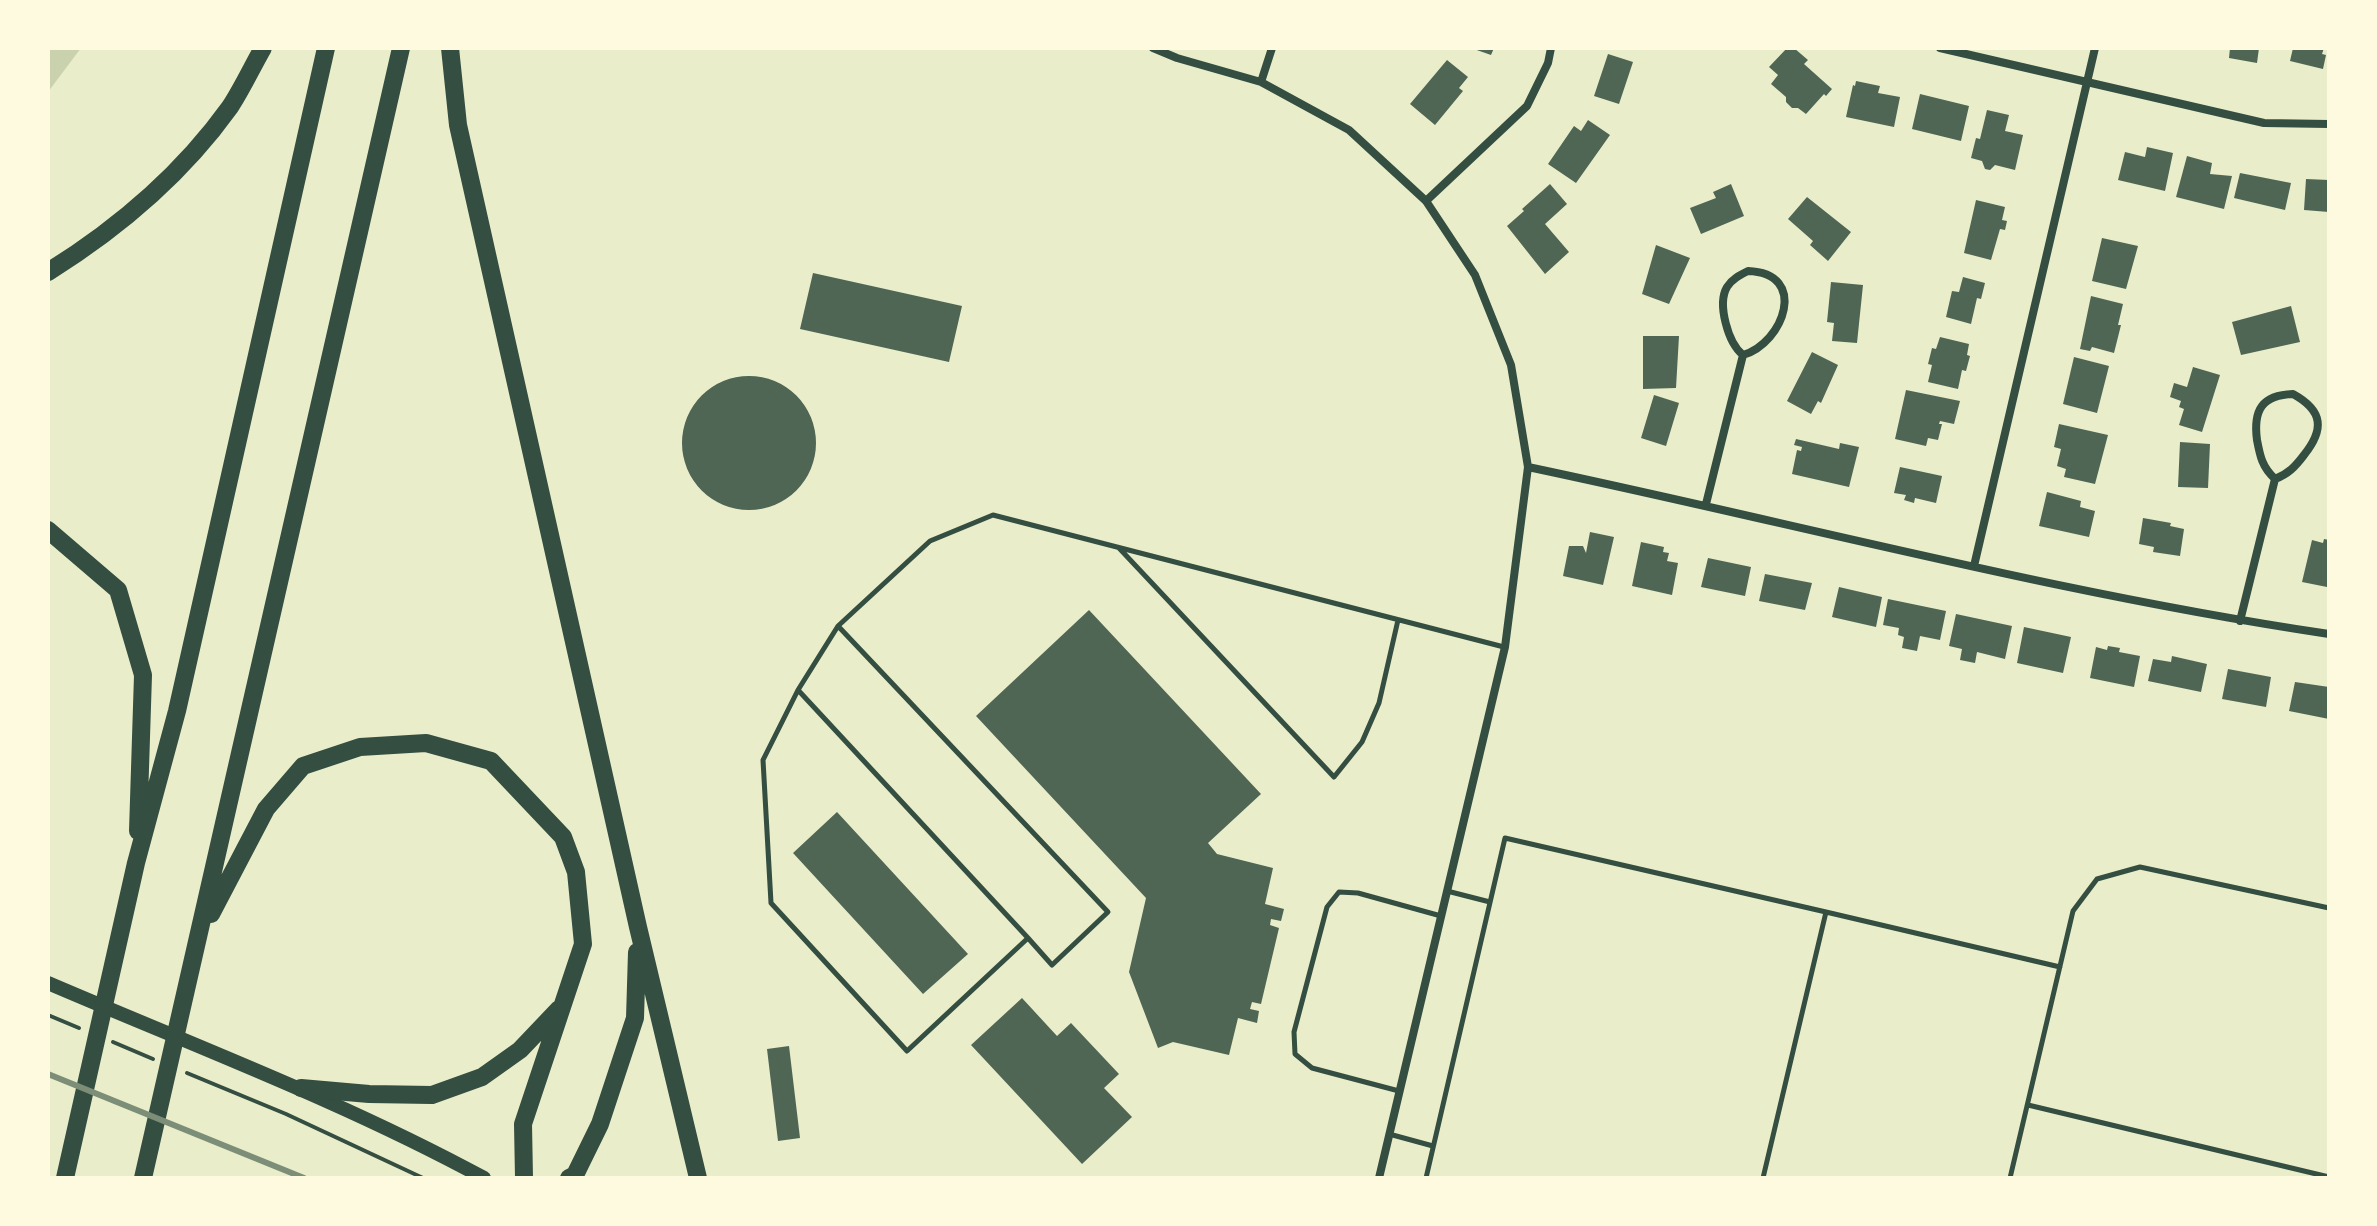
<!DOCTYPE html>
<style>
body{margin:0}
#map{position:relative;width:2377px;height:1226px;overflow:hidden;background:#e9edc9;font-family:Mulish,sans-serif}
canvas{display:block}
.frame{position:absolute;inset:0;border:50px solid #fefae0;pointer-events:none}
</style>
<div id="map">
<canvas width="2377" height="1226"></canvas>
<div class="frame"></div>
</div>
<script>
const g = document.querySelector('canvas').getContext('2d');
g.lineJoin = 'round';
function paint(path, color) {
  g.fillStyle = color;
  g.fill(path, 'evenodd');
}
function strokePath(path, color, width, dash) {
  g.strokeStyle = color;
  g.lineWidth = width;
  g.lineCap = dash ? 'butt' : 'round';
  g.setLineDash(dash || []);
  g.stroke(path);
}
paint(new Path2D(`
 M48,48H81L48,92Z`), '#cad2ad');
paint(new Path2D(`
 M1471,48H1494L1491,55Z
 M1787,48H1794L1808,60L1804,64L1832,89L1826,96L1824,94L1806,114L1798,108H1792L1786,102V97L1771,84L1778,75L1769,67Z
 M2230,48H2259L2257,63L2229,58Z
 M2293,48H2324L2322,54L2326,55L2323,69L2290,61Z
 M1608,54L1633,62L1619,104L1594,96Z
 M1447,60L1468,77L1459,88L1463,91L1435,125L1410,104Z
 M1856,81L1880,86L1878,93L1900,97L1894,127L1846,117L1853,85L1855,86Z
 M1920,94L1969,106L1961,141L1912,129Z
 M1987,110L2009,115L2005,131L2023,135L2015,170L1995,165L1990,170L1985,169L1982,161L1971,158L1976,138L1980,139Z
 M1588,120L1610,135L1576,183L1548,164L1574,126L1581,131Z
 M2147,147L2173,153L2165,191L2118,180L2125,152L2145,157Z
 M2187,156L2212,163L2210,174L2232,176L2224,209L2176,197Z
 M2240,173L2291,183L2285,210L2234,198Z
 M2306,179L2329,180V212L2304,210Z
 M1550,184L1567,204L1545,224L1569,252L1545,274L1507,226L1524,211L1522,209Z
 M1731,184L1744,216L1701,234L1690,208L1716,198L1713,192Z
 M1807,197L1851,232L1828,261L1810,245L1813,241L1788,219Z
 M1976,200L2005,207L2002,220L2007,221L2005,230L2000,229L1991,260L1964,253Z
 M2102,238L2138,246L2126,289L2092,281Z
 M1656,245L1690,258L1669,304L1642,294Z
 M813,273L962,306L949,362L800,329Z
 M1963,277L1985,283L1981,299L1977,298L1971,324L1946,317L1952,291L1959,292Z
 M1831,282L1863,285L1857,343L1832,341L1834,323L1827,322Z
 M2091,296L2123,304L2118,325H2121L2114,353L2092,347L2090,351L2080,349Z
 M2291,306L2300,342L2241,355L2232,322Z
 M1643,336H1679L1676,388L1643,389Z
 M1940,337L1969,344L1967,355L1970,356L1966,371L1962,370L1958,389L1928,382L1932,365L1928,364L1932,348L1936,349Z
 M1812,352L1838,365L1821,403L1818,401L1811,414L1787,401Z
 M2074,357L2109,366L2097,413L2063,404Z
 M2193,367L2220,375L2202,432L2179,425L2184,409L2179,407L2181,401L2170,397L2174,383L2187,387Z
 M682 443a67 67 0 1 1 134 0a67 67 0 1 1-134 0Z
 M1906,390L1960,401L1954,424L1940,421L1939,424H1942L1938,440L1928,438L1926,446L1895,439Z
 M1654,395L1679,403L1666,446L1641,438Z
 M2059,424L2108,435L2095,484L2064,477L2066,469L2057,466L2061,449L2054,447Z
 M1796,439L1839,449L1840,443L1859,447L1849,487L1792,474L1797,450L1801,451L1802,447L1794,445Z
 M2180,442L2210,444L2208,488L2178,487Z
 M1900,467L1942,476L1936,503L1915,498L1914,503L1904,500L1906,495L1894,493Z
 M2047,492L2081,501L2080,507L2095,511L2089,537L2039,526Z
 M2143,518L2171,523L2170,526L2184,529L2180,556L2153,552L2154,547L2139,544Z
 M1590,532L1614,537L1603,585L1563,576L1569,546H1583L1586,553Z
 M2324,539L2329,540L2327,587L2302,582L2312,540L2323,543Z
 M1641,542L1664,547L1663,552L1669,553L1667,561L1678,563L1672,595L1632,586Z
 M1708,558L1751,567L1745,596L1701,587Z
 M1765,574L1812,583L1805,610L1759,601Z
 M1839,587L1882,597L1876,627L1832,617Z
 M1888,599L1946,611L1940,640L1920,636L1917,651L1902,648L1904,637L1898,635L1899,628L1883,625Z
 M1089,610L1261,794L1208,843L1217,854L1273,868L1265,904L1284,909L1281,921L1271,919L1270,925L1279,928L1261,1004L1252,1002L1250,1009L1259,1011L1257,1023L1238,1018L1229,1055L1173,1042L1158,1048L1129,972L1146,898L976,716Z
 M1956,614L2012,626L2005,659L1977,652L1975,663L1960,660L1962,649L1949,646Z
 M2024,627L2071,637L2063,673L2017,663Z
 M2108,646L2120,648L2119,652L2140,656L2134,687L2090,678L2096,647L2107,650Z
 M2172,656L2207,664L2201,692L2148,681L2153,659L2171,662Z
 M2228,669L2271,677L2266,707L2222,699Z
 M2295,682L2329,687V719L2289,711Z
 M837,812L968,954L923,994L793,853Z
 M1022,998L1057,1036L1071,1023L1119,1074L1104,1088L1132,1117L1082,1164L971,1045Z
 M789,1046L800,1138L778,1141L767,1049Z`), '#4f6655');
strokePath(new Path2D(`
 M48,1015L79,1028
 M113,1042L153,1059
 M187,1073L286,1114L423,1178`), '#344e41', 4);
strokePath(new Path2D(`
 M1119,548L1334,777L1362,742L1379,703L1398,620
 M838,626L1108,912L1052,965L1028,938
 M798,690L1028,938L907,1051L771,903L763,760L798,690L838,626L930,541L993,515L1504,647
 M1447,891L1490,902
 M1399,1091L1312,1068L1295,1054L1294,1032L1327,907L1339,892L1358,893L1441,916
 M2028,1105L2329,1177
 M1389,1134L1433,1146
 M1426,1178L1505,838L1826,912
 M1763,1178L1826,912L2060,967
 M2010,1178L2073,911L2097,879L2140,867L2329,908`), '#344e41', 5);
strokePath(new Path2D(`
 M1153,48L1177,58L1261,82L1349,130L1426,201L1475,275L1511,365L1528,467L1505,647L1379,1178
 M1940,48L2264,123L2329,124
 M1261,82L1272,48
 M1426,201L1527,106L1548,63L1551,48
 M1748,271C1809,273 1784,343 1743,355C1728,343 1717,304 1727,287C1732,279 1740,275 1748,271Z
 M2293,394C2324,411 2324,430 2304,455C2295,467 2288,474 2275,479C2262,467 2260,456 2257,440C2253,410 2262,395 2293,394Z
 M1528,467C1794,523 2059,594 2329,634
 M1706,504L1743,355
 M1974,566L2095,48
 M2240,621L2275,479`), '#344e41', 8);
strokePath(new Path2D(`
 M48,983C195,1046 344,1102 484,1178`), '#344e41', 14);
strokePath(new Path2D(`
 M450,48L458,125L638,927L698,1178
 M48,272C117,229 182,174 230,107C242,89 252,67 263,48
 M48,530L118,590L143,675L138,831
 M211,914L266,809L303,766L360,747L426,743L491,761L563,837L576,872L583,944L523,1124L524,1178
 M301,1088L369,1094L432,1095L482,1077L520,1050L559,1009
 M65,1178L136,863L177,711L326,48
 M143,1178L401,48
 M569,1178L575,1175L600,1124L635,1018L637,952`), '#344e41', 18);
strokePath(new Path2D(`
 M48,1074L304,1178`), '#7c8e77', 6);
</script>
